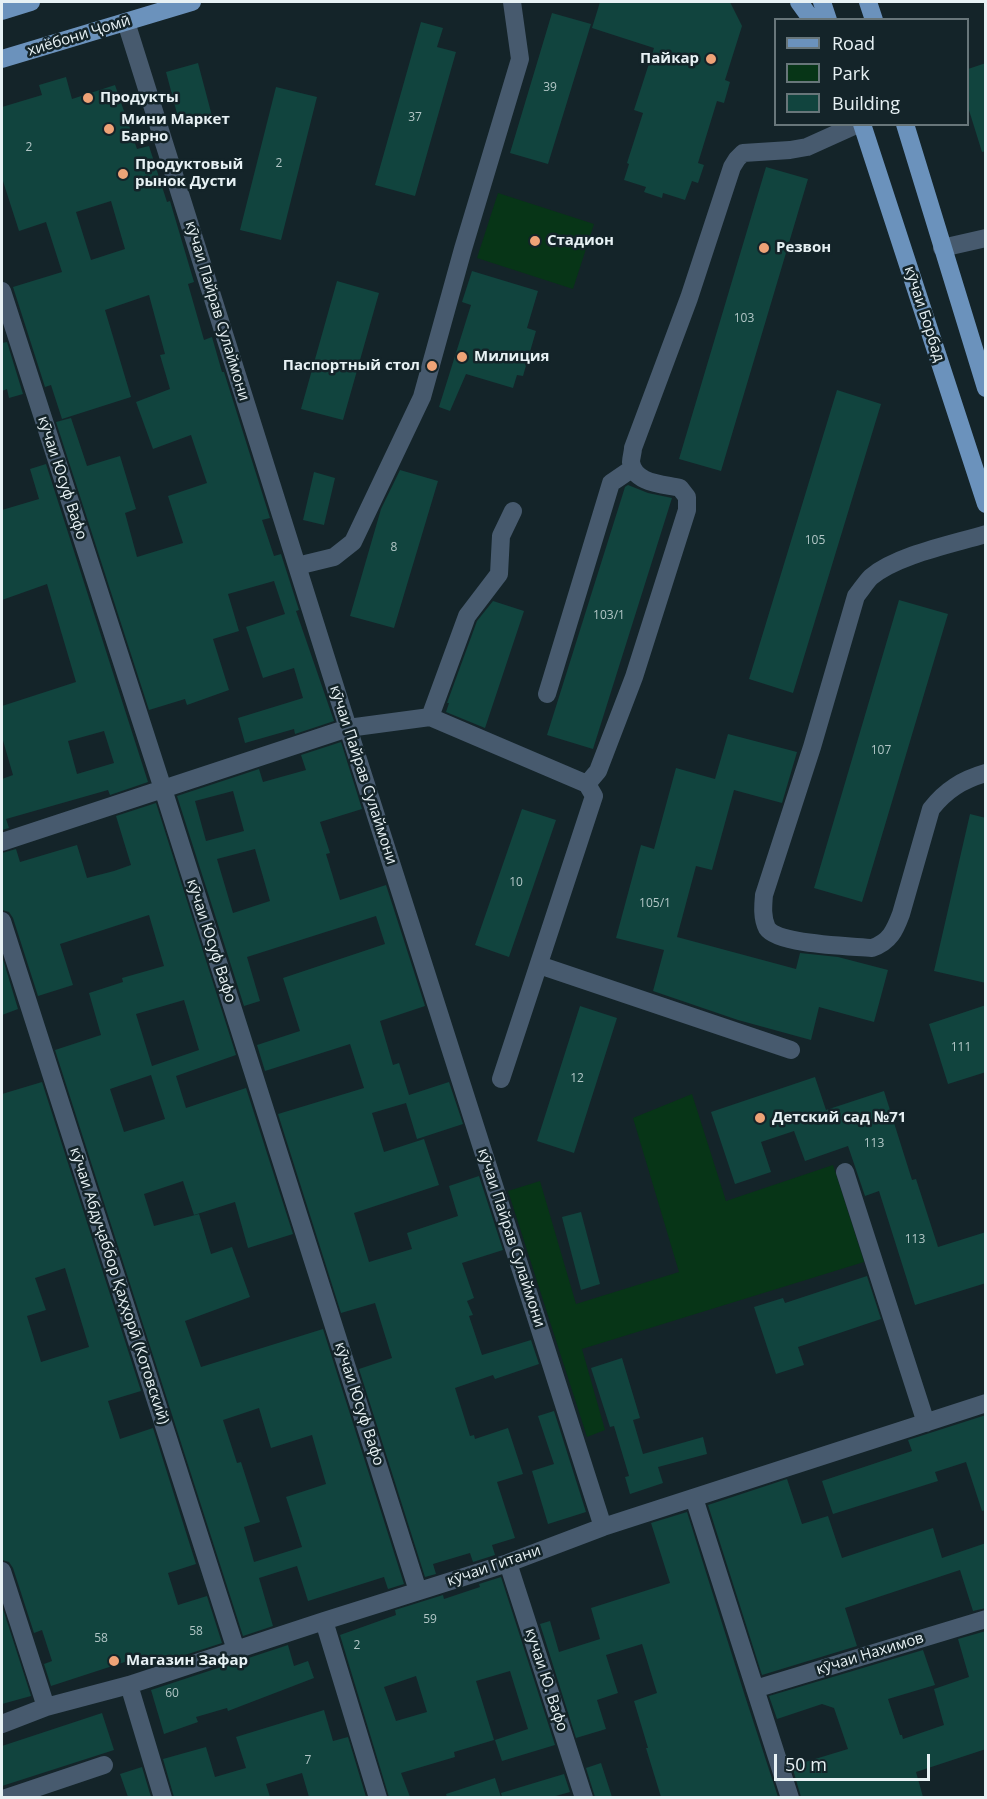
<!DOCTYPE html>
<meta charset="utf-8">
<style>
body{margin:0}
#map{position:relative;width:987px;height:1799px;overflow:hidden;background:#142429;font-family:"Open Sans",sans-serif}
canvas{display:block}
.frame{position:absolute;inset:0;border:3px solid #e7f1f4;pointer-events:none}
.legend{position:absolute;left:774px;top:18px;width:195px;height:108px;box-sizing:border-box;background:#142429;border:2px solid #68767a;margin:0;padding:8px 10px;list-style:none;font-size:18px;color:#e7f1f4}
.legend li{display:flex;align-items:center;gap:12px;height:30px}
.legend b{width:30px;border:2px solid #68767a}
.scale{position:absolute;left:774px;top:1754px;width:156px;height:27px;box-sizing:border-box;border:3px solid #e7f1f4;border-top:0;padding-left:8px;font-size:18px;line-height:21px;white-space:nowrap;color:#e7f1f4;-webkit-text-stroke:4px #142429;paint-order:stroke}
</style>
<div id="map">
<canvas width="987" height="1799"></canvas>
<div class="frame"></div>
<ul class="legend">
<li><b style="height:8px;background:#6b92bc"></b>Road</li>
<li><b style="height:16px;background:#073517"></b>Park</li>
<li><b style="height:16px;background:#11443e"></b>Building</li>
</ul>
<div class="scale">50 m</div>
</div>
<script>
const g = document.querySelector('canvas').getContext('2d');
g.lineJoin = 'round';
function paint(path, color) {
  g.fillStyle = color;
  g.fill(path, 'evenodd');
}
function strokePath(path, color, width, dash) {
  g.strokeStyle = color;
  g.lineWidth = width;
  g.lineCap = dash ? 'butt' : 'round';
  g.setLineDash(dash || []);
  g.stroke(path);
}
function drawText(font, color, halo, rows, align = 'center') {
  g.font = font + ' "Open Sans",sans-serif';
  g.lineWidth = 5;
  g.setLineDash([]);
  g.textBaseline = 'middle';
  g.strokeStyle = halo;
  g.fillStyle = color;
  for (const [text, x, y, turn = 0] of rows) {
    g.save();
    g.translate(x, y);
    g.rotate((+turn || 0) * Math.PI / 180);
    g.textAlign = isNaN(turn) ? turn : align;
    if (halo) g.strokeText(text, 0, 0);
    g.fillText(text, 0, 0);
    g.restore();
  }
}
paint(new Path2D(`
 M498,193L594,224L573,289L477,258Z
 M692,1094L726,1201L833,1165L864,1262L582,1349L605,1430L587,1437L508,1191L540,1181L576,1304L679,1272L633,1118Z`), '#073517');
paint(new Path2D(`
 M600,2H730L742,26L725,80L730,82L724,103L717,101L698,163L704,165L698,183L692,181L685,200L663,193L662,198L644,192L646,187L624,180L629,164L627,163L643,113L634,110L654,48L592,28Z
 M552,13L591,24L548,164L510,153Z
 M421,22L443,28L437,47L456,52L415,196L375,185Z
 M198,63L212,116L180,125L166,72Z
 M986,63V151L982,152L968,107V69Z
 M66,77L72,99L115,85L137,149L149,146L167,202L170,201L194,282L188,284L204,340L212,337L222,372H224L270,518L262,520L274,556L281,554L299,610L296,611L334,721L295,734L294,729L245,743L238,718L303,698L294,668L263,678L246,627L285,614L274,581L228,594L239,631L213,639L229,690L187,705L185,699L149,710L56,422L71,418L87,466L120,456L136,509L125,513L137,557L183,543L168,496L207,483L191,435L153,449L136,402L170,389L160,355L165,354L149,295L105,310L131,397L62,419L51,385L45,387L13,287L62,272L46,222L19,231L2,178V107L42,95L39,85ZM111,201L125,249L91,260L76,212Z
 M276,87L317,97L281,240L240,230Z
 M766,167L808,179L721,471L679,459Z
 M472,271L538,291L527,328L536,331L523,376L517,375L513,388L466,374L450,411L439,407L471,305L462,302Z
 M337,281L379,293L343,420L301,409Z
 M7,342L23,394L9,398L7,389L2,391V343Z
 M837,390L881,404L793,693L749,679Z
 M46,464L148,782L110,795L108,790L6,819L9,828L2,830V779L13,775L2,737V706L76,682L47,584L2,600V510L39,499L30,469ZM104,731L114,763L77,774L68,741Z
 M400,470L438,481L394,628L350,616L381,509Z
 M314,472L335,478L324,525L303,520Z
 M628,485L648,493L672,498L593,749L547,735L625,487Z
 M899,600L948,614L862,902L814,888Z
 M493,601L524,611L485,728L446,712L449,703H447L477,621Z
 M728,734L797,752L782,803L734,790L712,870L696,866L677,937L796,969L800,953L838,957L888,970L874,1022L819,1007L811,1040L738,1020L653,991L664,950L616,938L641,845L654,849L676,768L715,779Z
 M341,742L362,809L320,822L330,853L326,854L340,900L386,885L425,1006L380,1021L393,1065L399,1063L409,1095L449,1082L463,1124L417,1139L406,1103L372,1113L384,1152L424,1139L439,1185L354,1213L369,1262L412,1249L407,1233L458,1216L449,1186L479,1176L503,1250L462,1263L474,1298L467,1301L473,1315L469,1316L482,1355L531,1340L539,1364L495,1379L493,1375L455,1388L470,1436L474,1435L475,1439L508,1428L523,1474L497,1482L515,1538L492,1545L495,1555L473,1562L470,1553L433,1564L436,1574L425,1577L359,1369L392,1358L375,1303L341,1313L278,1114L364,1088L350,1044L265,1071L257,1045L300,1031L283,978L385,944L376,916L247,957L260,1001L244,1006L177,796L259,769L263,782L306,770L301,755ZM233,791L244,831L206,841L195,801ZM255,849L270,901L233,913L217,859Z
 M156,803L236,1055L176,1076L186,1108L246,1088L293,1234L248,1248L235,1202L194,1215L183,1181L144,1194L154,1226L199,1214L211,1254L232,1247L250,1297L185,1321L201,1367L323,1329L404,1584L388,1589L384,1577L308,1601L297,1566L259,1578L273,1626L243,1636L55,1050L101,1035L89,993L123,982L122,978L164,966L149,915L60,944L73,985L38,996L13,918L9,912L2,910V853L16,849L20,862L77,845L87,878L114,871L131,865L116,816ZM184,1000L199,1050L152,1066L136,1014ZM151,1075L165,1119L124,1132L110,1089ZM259,1408L271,1448L312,1435L326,1484L286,1497L302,1547L254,1562L244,1527L260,1522L241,1462L237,1463L223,1420Z
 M522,809L556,820L509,957L475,945Z
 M970,814L986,818V983L934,971Z
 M2,956L18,1009L2,1015Z
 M986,1005V1072L948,1084L929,1024Z
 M580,1006L617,1018L574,1153L537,1141Z
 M815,1077L826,1110L884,1091L912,1180L916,1179L938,1247L986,1232V1283L915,1305L879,1191L865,1196L848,1146L805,1161L794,1131L761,1142L771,1172L735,1184L711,1112Z
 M42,1082L141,1391L108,1401L120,1439L153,1428L196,1564L168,1573L178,1605L207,1596L222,1643L145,1668L142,1660L138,1662L137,1658L51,1686L44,1664L52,1661L42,1630L34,1633L13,1568L9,1562L2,1560V1094ZM65,1268L89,1347L41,1362L27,1316L46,1310L35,1278Z
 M581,1212L600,1284L581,1290L562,1217Z
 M867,1276L881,1319L798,1347L804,1365L776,1374L754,1307L783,1298L785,1303Z
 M622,1358L640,1418L633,1420L643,1454L703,1437L707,1454L658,1467L663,1483L630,1494L625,1477L629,1476L614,1426L610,1427L591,1368Z
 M554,1411L586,1512L548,1524L532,1471L554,1464L538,1416Z
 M986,1415V1510L982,1511L966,1462L935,1472L938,1481L833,1514L822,1481L912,1451L908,1440Z
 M787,1479L802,1524L828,1516L842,1558L933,1528L942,1558L986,1543V1608L973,1611L960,1570L845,1608L857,1646L762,1675L708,1505Z
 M687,1512L744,1693L778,1797H661L646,1748H648L634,1701L657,1693L642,1644L606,1655L618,1693L597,1700L606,1729L576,1738L540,1624L550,1621L559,1652L600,1639L591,1608L670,1583L651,1523Z
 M501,1577L555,1745L502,1761L495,1740L528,1729L510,1671L476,1681L494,1740L454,1752L455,1757L401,1773L410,1797H389L340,1635L396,1615L395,1610L443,1595L444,1599L480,1587L479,1584ZM416,1676L427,1712L396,1721L384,1687Z
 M2,1606L31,1696L2,1704Z
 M986,1631V1749L916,1772L923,1797H801L792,1766L848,1749L834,1708L822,1704L777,1719L769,1696L923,1650L935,1685L888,1699L900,1735H902L903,1739L944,1725L934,1689L969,1677L958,1639Z
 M288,1645L294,1666L308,1661L314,1678L228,1711L227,1708L196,1717L198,1722L164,1734L151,1690Z
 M324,1710L333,1741L348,1737L366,1797H309L302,1773L266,1784L270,1797H174L163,1759L206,1747L215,1777L246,1768L236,1737Z
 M102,1713L114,1750L2,1786V1746Z
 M601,1763L612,1797H595L586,1768Z
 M142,1767L151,1797H128L120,1774Z
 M564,1774L570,1792L552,1797H502L501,1793Z
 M495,1778L501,1797H447L446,1794Z`), '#11443e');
strokePath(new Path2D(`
 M126,22L348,728L603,1527
 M942,248L986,238
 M2,291L163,789L418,1591
 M986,534C953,544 897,555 871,577C866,582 861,590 856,596L812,747L764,895C763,906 762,918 767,928C778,945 852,946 872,948C890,942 895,930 901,914L931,809C946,790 962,780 986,773
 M297,566L334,557L353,542L422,397L463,249L520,59L512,2
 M547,694L611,483L633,468
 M430,717L467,616L499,574L501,536L513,511
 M587,784L598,771L634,677L687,510V497L680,488C664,484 634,484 631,462C631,458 633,452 633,448L689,298L732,167L737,159L743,153L790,150L807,147L858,124
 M2,842L348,728L430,717L587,784L594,796L501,1079
 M2,921L236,1650
 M539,965L791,1050
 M845,1172L926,1423
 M694,1498L790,1798
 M508,1563L584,1798
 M2,1571L46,1707
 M324,1621L378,1798
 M129,1685L163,1798
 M755,1689L986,1619
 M2,1724L46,1707L129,1685L324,1621L508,1563L603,1527L986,1403
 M6,1798L104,1765`), '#475a6e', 18);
strokePath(new Path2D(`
 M799,2L812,20
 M822,2L828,20
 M868,2L874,20
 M2,11L31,2
 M2,59L192,2
 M862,124L986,504
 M905,124L986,388`), '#6b92bc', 18);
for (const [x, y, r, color] of [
 [711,59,6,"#efa377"],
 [88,98,6,"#efa377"],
 [109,129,6,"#efa377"],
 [123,174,6,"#efa377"],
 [535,241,6,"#efa377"],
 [764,248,6,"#efa377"],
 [462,357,6,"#efa377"],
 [432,366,6,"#efa377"],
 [760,1118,6,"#efa377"],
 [114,1661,6,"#efa377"]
]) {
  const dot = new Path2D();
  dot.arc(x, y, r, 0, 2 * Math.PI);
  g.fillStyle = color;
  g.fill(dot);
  strokePath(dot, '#142429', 2);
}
drawText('12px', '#b2c6c6', null, [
 ["39",550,88],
 ["37",415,118],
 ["2",29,148],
 ["2",279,164],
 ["103",744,319],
 ["105",815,541],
 ["8",394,548],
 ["103/1",609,616],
 ["107",881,751],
 ["10",516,883],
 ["105/1",655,904],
 ["111",961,1048],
 ["12",577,1079],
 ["113",874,1144],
 ["113",915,1240],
 ["59",430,1620],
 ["58",196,1632],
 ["58",101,1639],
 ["2",357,1646],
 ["60",172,1694],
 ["7",308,1761]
]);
drawText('15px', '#e7f1f4', '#142429', [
 ["хиёбони Ҷомӣ",79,36,-17],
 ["кӯчаи Пайрав Сулаймони",217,311,73],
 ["кӯчаи Борбад",924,314,72],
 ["кӯчаи Юсуф Вафо",62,478,72],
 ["кӯчаи Пайрав Сулаймони",363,775,72],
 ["кӯчаи Юсуф Вафо",211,941,72],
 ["кӯчаи Пайрав Сулаймони",511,1238,72],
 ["кӯчаи Абдуҷаббор Қаҳҳорӣ (Котовский)",119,1286,72],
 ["кӯчаи Юсуф Вафо",359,1404,72],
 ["кӯчаи Гитани",494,1566,-19],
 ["кӯчаи Нахимов",870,1654,-17],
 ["кучаи Ю. Вафо",546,1680,72]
]);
drawText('bold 15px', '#e7f1f4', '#142429', [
 ["Пайкар",699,59,"right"],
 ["Продукты",100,98],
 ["Мини Маркет",121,120],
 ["Барно",121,137],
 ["Продуктовый",135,165],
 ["рынок Дусти",135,182],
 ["Стадион",547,241],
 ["Резвон",776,248],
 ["Милиция",474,357],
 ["Паспортный стол",420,366,"right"],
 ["Детский сад №71",772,1118],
 ["Магазин Зафар",126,1661]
], 'left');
</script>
